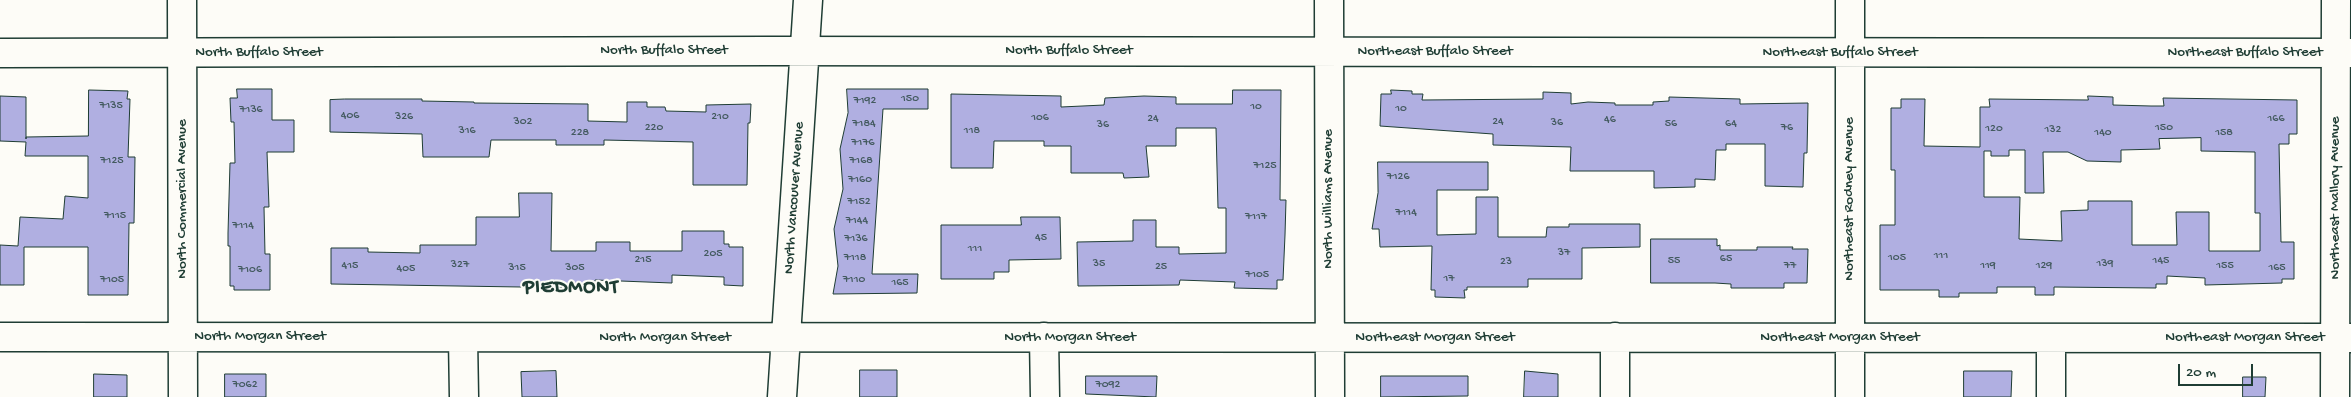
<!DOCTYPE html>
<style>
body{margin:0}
#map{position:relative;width:2351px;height:397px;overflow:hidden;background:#fdfcf7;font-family:"Gochi Hand",sans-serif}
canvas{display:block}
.scale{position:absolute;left:2178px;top:364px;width:75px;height:22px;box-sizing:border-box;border:2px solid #1f3d34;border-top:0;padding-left:6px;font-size:15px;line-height:18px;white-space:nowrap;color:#1f3d34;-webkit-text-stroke:4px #fdfcf7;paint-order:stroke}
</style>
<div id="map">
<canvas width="2351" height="397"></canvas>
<div class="scale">20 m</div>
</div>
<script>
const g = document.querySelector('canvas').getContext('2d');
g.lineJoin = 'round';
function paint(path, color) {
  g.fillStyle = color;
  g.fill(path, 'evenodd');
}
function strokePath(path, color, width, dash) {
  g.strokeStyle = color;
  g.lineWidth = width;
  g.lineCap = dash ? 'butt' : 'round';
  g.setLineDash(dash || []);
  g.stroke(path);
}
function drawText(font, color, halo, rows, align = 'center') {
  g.font = font + ' "Gochi Hand",sans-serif';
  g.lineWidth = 4;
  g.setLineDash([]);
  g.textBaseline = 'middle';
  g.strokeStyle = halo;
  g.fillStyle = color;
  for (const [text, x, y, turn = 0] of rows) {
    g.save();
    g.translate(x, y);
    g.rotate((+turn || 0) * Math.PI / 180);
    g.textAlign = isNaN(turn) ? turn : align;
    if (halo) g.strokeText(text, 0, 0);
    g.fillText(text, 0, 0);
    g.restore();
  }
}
const building = new Path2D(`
 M237,89H272V120H294V152H267L269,207H264L265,254H270V290H234V286H230V246H228V233L230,163H235L234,122H231L230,98H237Z
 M847,89H928V109H883L872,274H918L917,293L833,294L838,266L834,229L843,189L840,149L848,113Z
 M89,90L128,91L127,99H130L128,157H135L134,223H129L128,295H88V247H24V285H0V245L18,246L20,217L63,219L65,196L88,198V156H25L26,142L0,141V96L26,97V139V137L88,136Z
 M1233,90H1281L1280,200H1286L1285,235L1283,280H1277V289L1234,288L1235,282L1180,280L1179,285L1078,286L1077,242L1133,241V220H1156V247H1179V254L1226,253V208H1218L1216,128H1176V146H1146L1149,177L1124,178L1123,173H1071V146H1044V141H994L993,168H951V94L1061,96V107L1104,105L1105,98L1144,96L1176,97V104H1232Z
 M1391,90L1412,91V94H1423L1422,100L1543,99V92L1571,93V104L1588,102L1615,103V105H1653V102L1669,101V97L1740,99V104L1808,103L1807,153H1804L1803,187L1765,186V144H1726V150H1716L1715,180L1695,179V187L1654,188V171H1570L1571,147L1493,145V134L1380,126L1381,94H1391Z
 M2088,96L2113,97V105L2151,106H2164L2163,98L2297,100V134H2289V144H2279L2281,242H2294V279H2282V283L2205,285V278L2167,276V284H2156V288L2054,287V295H2035V287H1997V293H1959V297H1939V290H1880V225H1895V170H1891V108H1901V99H1925L1924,146L1980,147V107H1990L1989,99L2088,100ZM2201,138V151L2255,152V213H2260V251H2209V212H2176L2177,245H2132V201H2088V210L2061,211L2062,241L2019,239L2020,197H1984V151H1991V156H2009V150H2025V193H2044L2043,152H2068L2087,161L2121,162V150L2160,149L2159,139Z
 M345,99H422V101L474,102V103L588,104V121L627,122V102H647V107H665L666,111L706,112V105L751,104L750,123H748L747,185H693V142L604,140V145H556V140H491L489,157H423L422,134L330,132V100Z
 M1378,162H1488V190H1437V235L1476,234V197H1498V237H1546L1547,227H1569V224H1640V247L1582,248V279H1528V287H1467V290H1464L1465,298L1435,297V290H1431L1432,246L1380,247L1379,229H1372L1378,193Z
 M519,193H552L551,251H596V242H630V251H682V231H724V244H729V247H743V286L724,285V277L672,275V283L595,280V285H584V288L331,284V248H368V252L420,253V245H476V217H519Z
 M1021,217H1060L1061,259L1009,260V272H994V279H941V225H1021Z
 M1651,239H1717V246L1720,245V250H1757V247H1793L1792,249H1808L1807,283H1784V288H1731V284L1715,283H1651Z
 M860,370H897V397H860Z
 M556,371L557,397H522L521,372Z
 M1525,371L1558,374V397H1524Z
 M1964,371H2012L2011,397H1964Z
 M94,374L127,375V397H94Z
 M225,374H266V397H225Z
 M1086,376H1157L1156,397L1086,394Z
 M1381,376H1468V396L1381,397Z
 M2243,377H2266L2265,397H2243Z`);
paint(building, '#b0afe1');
strokePath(building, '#1f3d34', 1);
const minor = new Path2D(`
 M182,0L183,397
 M1329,0L1330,397
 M1850,0V397
 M0,53L769,51L2351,53
 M0,337L2351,338
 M1044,337L1045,397
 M463,338L464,397
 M2051,339V397
 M782,397L808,0
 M1615,397V337
 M2335,397L2336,0`);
strokePath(minor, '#1f3d34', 31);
strokePath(minor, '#fdfcf7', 28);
drawText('12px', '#435a5f', null, [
 ["150",910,99],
 ["7192",865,101],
 ["7135",111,106],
 ["10",1256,107],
 ["10",1401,109],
 ["7136",251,110],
 ["406",350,116],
 ["326",404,117],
 ["210",720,117],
 ["106",1040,118],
 ["24",1153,119],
 ["166",2276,119],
 ["46",1610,120],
 ["302",523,122],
 ["24",1498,122],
 ["36",1557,123],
 ["7184",864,124],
 ["56",1671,124],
 ["64",1731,124],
 ["36",1103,125],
 ["220",654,128],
 ["76",1787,128],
 ["150",2164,128],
 ["120",1994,129],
 ["132",2053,130],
 ["316",467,131],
 ["118",972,131],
 ["228",580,133],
 ["140",2103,133],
 ["158",2224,133],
 ["7176",863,143],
 ["7125",112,161],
 ["7168",861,161],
 ["7125",1265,166],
 ["7126",1398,177],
 ["7160",860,180],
 ["7152",859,202],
 ["7114",1406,213],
 ["7115",115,216],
 ["7117",1256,217],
 ["7144",857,221],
 ["7114",243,226],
 ["45",1041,238],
 ["7136",856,239],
 ["111",975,249],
 ["37",1564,253],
 ["205",713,254],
 ["111",1941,256],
 ["7118",855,258],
 ["105",1897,258],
 ["65",1726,259],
 ["215",643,260],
 ["55",1674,261],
 ["145",2161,261],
 ["23",1506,262],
 ["35",1099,264],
 ["139",2105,264],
 ["327",460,265],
 ["415",350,266],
 ["77",1790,266],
 ["119",1988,266],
 ["129",2044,266],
 ["155",2225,266],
 ["25",1161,267],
 ["315",517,268],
 ["305",575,268],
 ["165",2277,268],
 ["405",406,269],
 ["7106",250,270],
 ["7105",1257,275],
 ["17",1449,279],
 ["7105",112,280],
 ["7110",854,280],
 ["165",900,283],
 ["7062",245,385],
 ["7092",1108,385]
]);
drawText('15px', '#1f3d34', '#fdfcf7', [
 ["North Buffalo Street",664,51],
 ["North Buffalo Street",1069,51],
 ["Northeast Buffalo Street",1435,52],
 ["North Buffalo Street",259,53],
 ["Northeast Buffalo Street",1840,53],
 ["Northeast Buffalo Street",2245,53],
 ["North Vancouver Avenue",795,198,-86],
 ["Northeast Mallory Avenue",2336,198,-90],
 ["North Commercial Avenue",183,199,-90],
 ["North Williams Avenue",1329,199,-90],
 ["Northeast Rodney Avenue",1850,199,-90],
 ["North Morgan Street",260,337],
 ["North Morgan Street",665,338],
 ["North Morgan Street",1070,338],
 ["Northeast Morgan Street",1435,338],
 ["Northeast Morgan Street",1840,338],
 ["Northeast Morgan Street",2245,338]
]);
g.letterSpacing = '1px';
drawText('bold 20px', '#1f3d34', '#fdfcf7', [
 ["PIEDMONT",571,289]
]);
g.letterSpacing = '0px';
</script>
